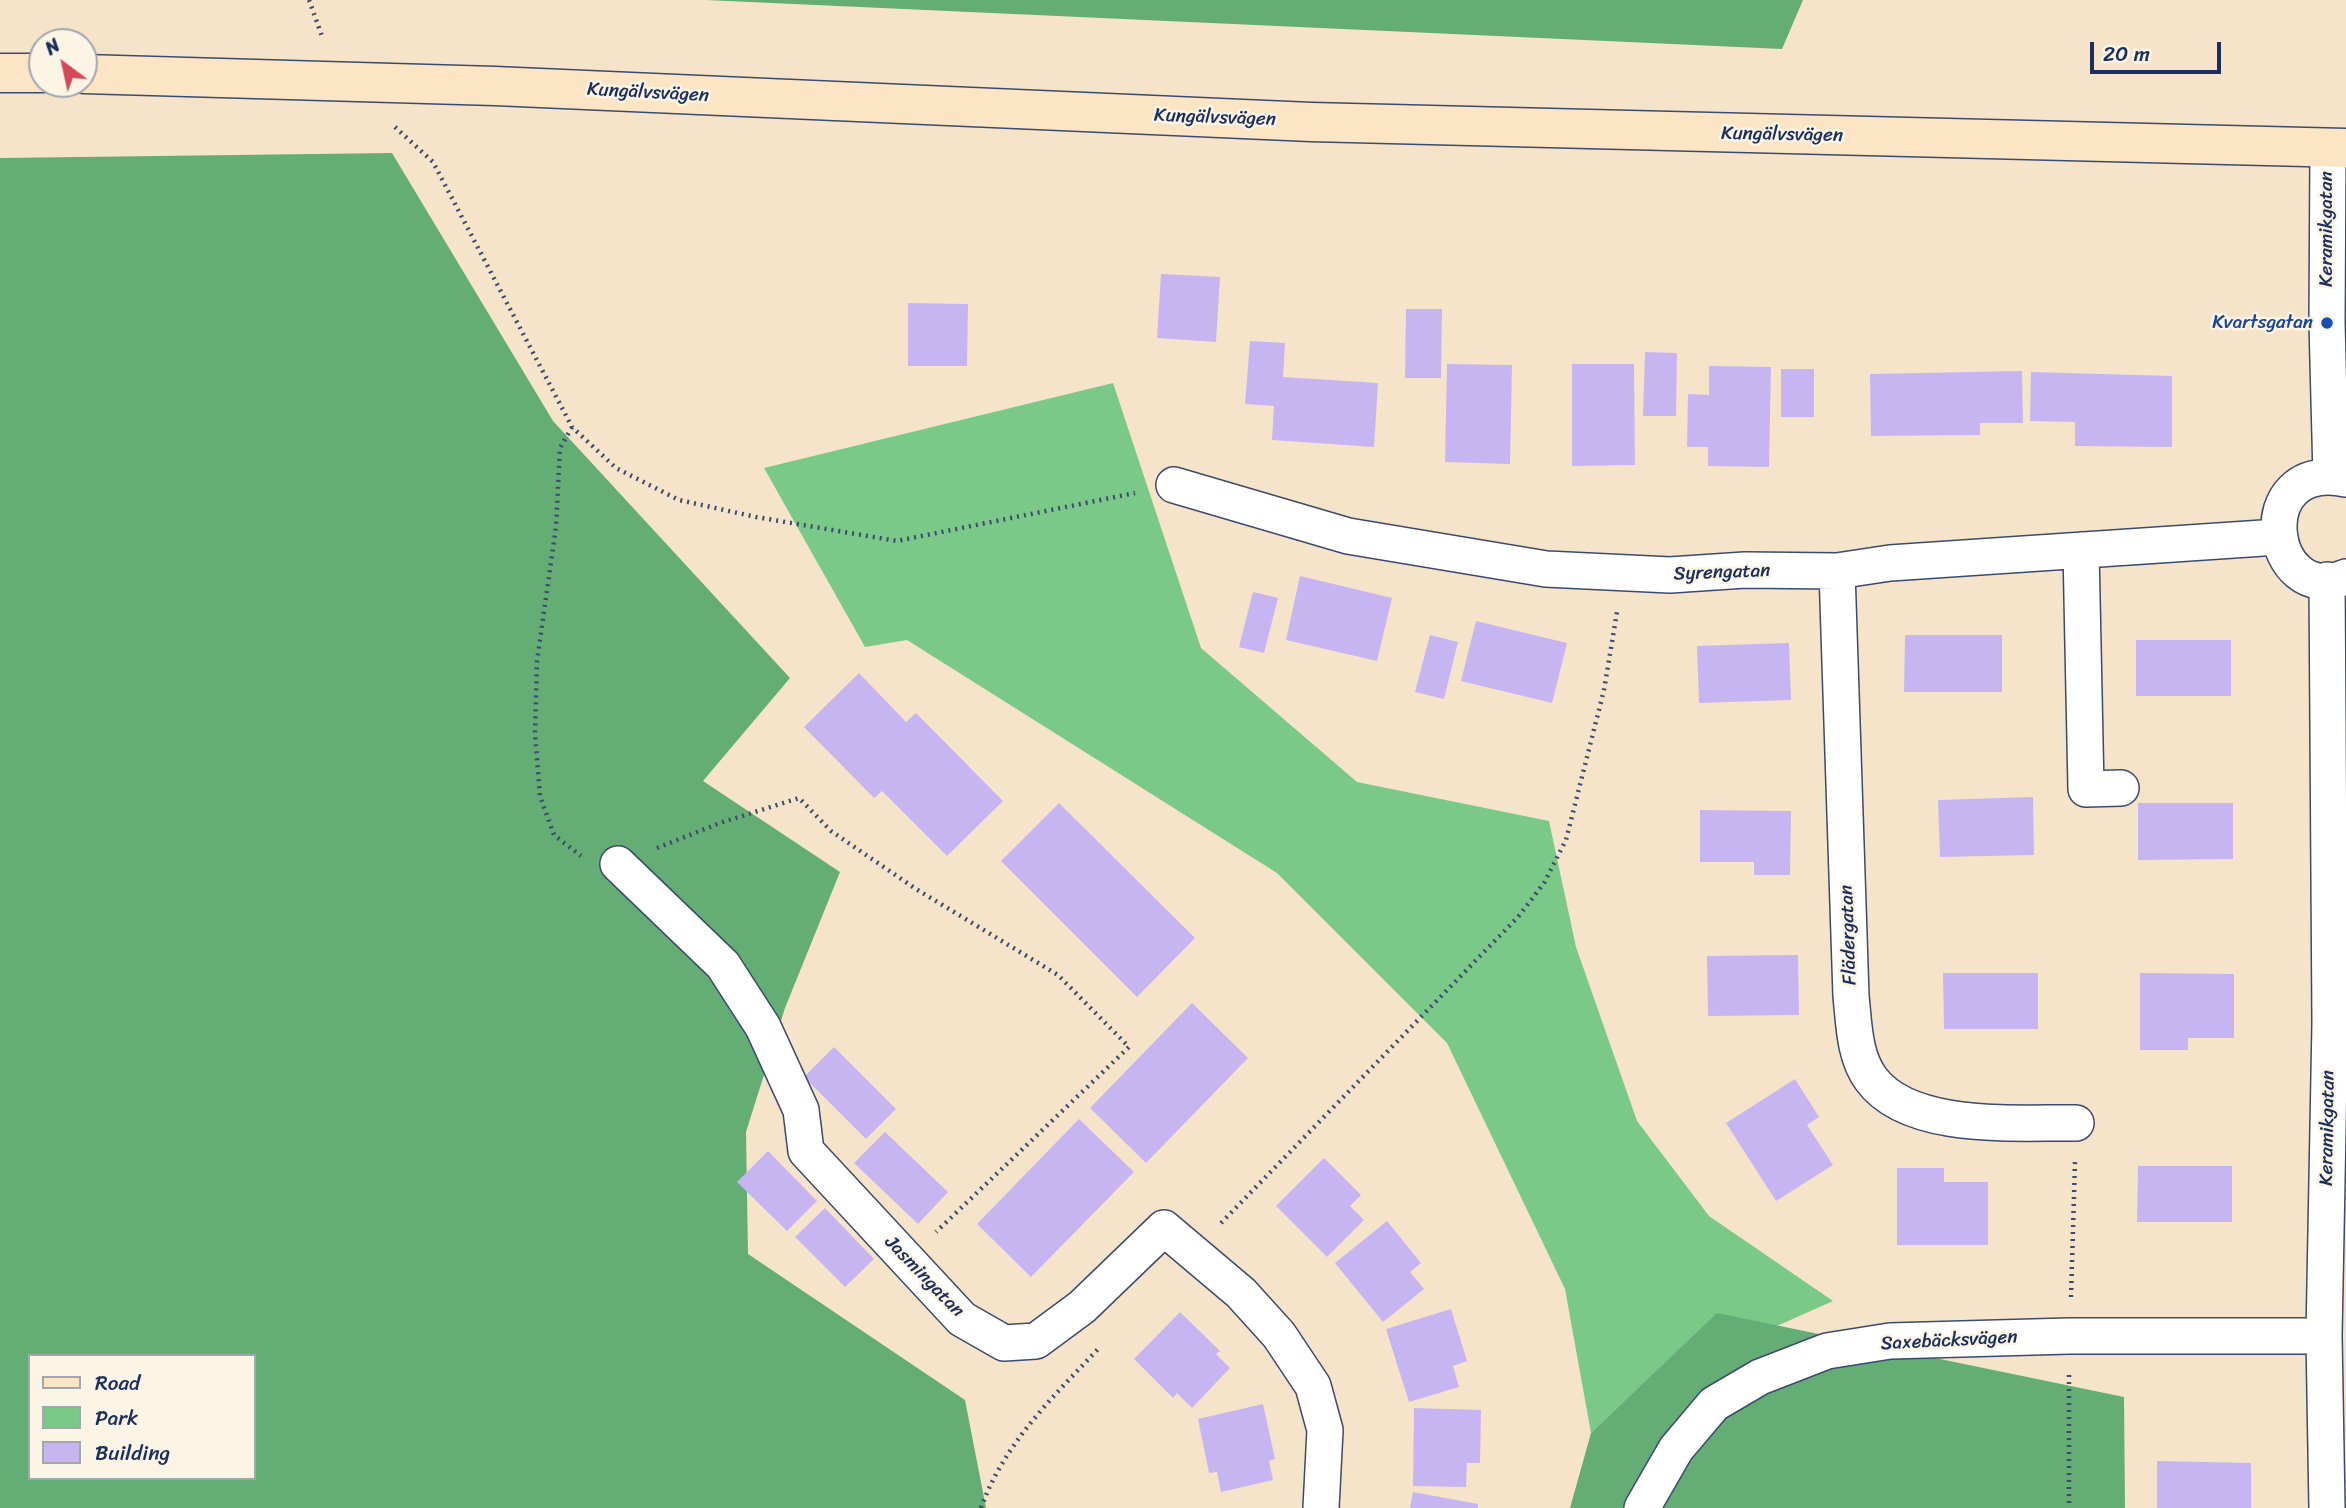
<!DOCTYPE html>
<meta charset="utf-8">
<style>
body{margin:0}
#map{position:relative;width:2346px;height:1508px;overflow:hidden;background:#f6e4ca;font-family:Sriracha,sans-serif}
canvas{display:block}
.legend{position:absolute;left:28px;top:1354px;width:228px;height:126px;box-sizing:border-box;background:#fcf5e5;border:2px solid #a2a6af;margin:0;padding:9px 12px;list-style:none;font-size:21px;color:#1b2f5e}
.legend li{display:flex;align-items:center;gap:14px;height:35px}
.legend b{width:35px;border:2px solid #a2a6af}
.north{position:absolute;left:28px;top:28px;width:70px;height:70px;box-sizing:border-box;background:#fcf5e5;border:2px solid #a2a6af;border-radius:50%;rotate:327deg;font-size:19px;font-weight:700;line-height:28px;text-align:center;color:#1b2f5e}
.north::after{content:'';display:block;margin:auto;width:24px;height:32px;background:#d1495b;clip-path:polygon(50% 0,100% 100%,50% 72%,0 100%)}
.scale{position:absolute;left:2090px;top:42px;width:131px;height:32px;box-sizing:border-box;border:4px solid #1b2f5e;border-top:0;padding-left:9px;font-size:21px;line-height:24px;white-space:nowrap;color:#1b2f5e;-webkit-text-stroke:5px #fcf5e5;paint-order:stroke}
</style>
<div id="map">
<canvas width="2346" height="1508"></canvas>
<ul class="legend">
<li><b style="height:9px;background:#fce5c4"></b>Road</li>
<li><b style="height:19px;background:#7bc989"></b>Park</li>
<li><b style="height:19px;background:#c7b5f2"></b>Building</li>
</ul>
<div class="north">N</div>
<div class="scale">20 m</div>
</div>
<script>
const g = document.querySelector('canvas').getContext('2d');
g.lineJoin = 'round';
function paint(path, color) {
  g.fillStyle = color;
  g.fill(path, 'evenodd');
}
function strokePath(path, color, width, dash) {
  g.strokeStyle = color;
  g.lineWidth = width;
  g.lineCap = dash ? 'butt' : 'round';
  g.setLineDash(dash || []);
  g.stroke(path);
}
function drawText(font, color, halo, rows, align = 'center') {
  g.font = font + ' Sriracha,sans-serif';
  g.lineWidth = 5;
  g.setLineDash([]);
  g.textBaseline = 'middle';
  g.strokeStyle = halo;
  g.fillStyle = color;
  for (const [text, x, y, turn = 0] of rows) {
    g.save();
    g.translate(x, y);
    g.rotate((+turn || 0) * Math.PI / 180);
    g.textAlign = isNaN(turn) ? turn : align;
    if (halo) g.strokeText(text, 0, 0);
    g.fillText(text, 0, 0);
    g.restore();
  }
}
paint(new Path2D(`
 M1113,383L1201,648L1357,782L1549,821L1576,947L1637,1121L1709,1216L1833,1301L1777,1326L1717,1314L1591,1433L1565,1289L1447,1043L1277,873L907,640L865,647L764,468Z`), '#7bc989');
paint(new Path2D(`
 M706,0H1803L1782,49Z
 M392,153L553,421L790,678L703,781L840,872L785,1008L746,1132L748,1254L965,1400L986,1508H0V158ZM30,1356H254V1478H30Z
 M1717,1313L2124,1397L2125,1508H1570L1591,1433Z`), '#64ad75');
paint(new Path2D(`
 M1161,274L1220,277L1216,342L1157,338Z
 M908,303L968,304L967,366H908Z
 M1406,309H1442L1441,378H1405Z
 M1250,341L1285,343L1283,377L1378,383L1374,447L1272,440L1274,406L1245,404Z
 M1645,352L1677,353L1676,416H1643Z
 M1447,364L1512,365L1510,464L1445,462Z
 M1572,364H1634L1635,465L1572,466Z
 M1709,366L1771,367L1769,467L1708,466V447H1687L1688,394L1709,395Z
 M1781,369H1814V417H1781Z
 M2022,371L2023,423H1980V435L1871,436L1870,374Z
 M2031,372L2172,376V447L2075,446V422L2030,421Z
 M1300,576L1392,598L1377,661L1286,640Z
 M1253,592L1278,598L1264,653L1239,647Z
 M1476,621L1567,643L1552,703L1461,681Z
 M1430,635L1458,642L1444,699L1415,692Z
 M1905,635H2002V692H1904Z
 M2136,640H2231V696H2136Z
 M1789,643L1791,700L1699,703L1697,646Z
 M859,673L906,722L916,713L1003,801L947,856L882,791L874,798L804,727Z
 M2033,797L2034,855L1940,857L1938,800Z
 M1059,803L1195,938L1137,997L1001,861Z
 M2138,803H2233V859L2138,860Z
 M1700,810L1791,811L1790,875H1754V862H1700Z
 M1798,955L1799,1015L1708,1016L1707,956Z
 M1943,973H2038V1029H1944Z
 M2140,973L2234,974V1038H2188V1050H2140Z
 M1192,1003L1248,1058L1146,1163L1090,1108Z
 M834,1047L896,1109L866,1139L804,1077Z
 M1795,1079L1819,1117L1807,1125L1833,1165L1776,1201L1726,1123Z
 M1079,1119L1134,1172L1031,1277L977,1224Z
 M885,1132L948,1192L918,1224L854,1163Z
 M768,1151L817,1201L787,1231L737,1182Z
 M1324,1158L1361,1195L1350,1206L1364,1220L1327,1257L1276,1206Z
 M2138,1166H2232V1222H2137Z
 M1897,1168H1944V1182H1988V1245H1897Z
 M825,1208L874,1259L845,1287L795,1237Z
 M1387,1221L1421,1263L1410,1272L1424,1289L1383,1322L1335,1263Z
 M1451,1309L1467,1361L1453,1366L1459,1387L1409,1402L1386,1329Z
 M1180,1312L1220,1351L1216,1354L1230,1368L1192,1408L1177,1393L1173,1398L1134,1359Z
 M1263,1404L1275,1459L1269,1461L1273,1480L1221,1492L1217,1472L1209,1473L1198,1419Z
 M1414,1408L1481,1410L1480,1463H1467L1466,1487L1413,1486Z
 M2157,1461L2251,1463V1508H2157Z
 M1413,1492L1478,1504V1508H1410Z`), '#c7b5f2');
const street = new Path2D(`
 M2328,149L2327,323L2331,476
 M2346,479C2246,459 2268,609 2346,577
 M1174,485L1348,536L1546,569L1670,575L1745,570L1837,571L1890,563L2278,537
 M2081,550L2086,789L2121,788
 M1837,571L1851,996C1854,1024 1854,1056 1871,1079C1910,1132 2018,1122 2076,1123
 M2327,580L2330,1023L2324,1336L2327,1508
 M618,864L723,965L763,1027L801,1110L806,1151L962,1319L1004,1343L1036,1341L1082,1307L1164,1228L1241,1293L1279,1335L1313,1386L1325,1430L1321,1508
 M1642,1508L1676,1449L1714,1404L1760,1377L1827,1351L1890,1341L2069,1336H2324`);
const secondary = new Path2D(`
 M0,73H42
 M84,74L495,86L1311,122L2346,148`);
strokePath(street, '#3c4a6e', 38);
strokePath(secondary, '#3c4a6e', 41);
strokePath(new Path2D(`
 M309,0L323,39
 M395,127L433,162L572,427L616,468L679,500L756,517L897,541L1135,493
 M572,427L560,448L556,527L537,661L535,734L540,796L554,835L581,856
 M657,848L720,823L799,798L831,831L916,889L1058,975L1129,1047L936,1232
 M1221,1223L1518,917L1544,883L1566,840L1604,690L1617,612
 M2071,1297L2075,1162
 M2069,1375V1508
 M981,1508C1004,1443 1054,1396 1100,1347`), '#3c4a6e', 4.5, [2, 5]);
strokePath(street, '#fff', 35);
strokePath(secondary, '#fce5c4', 38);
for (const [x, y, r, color] of [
 [2327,323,7,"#1a4fb4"]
]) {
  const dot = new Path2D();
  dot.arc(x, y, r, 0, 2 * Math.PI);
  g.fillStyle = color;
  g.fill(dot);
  strokePath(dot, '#fcf5e5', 2.5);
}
drawText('19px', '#1b2f5e', '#fcf5e5', [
 ["Kungälvsvägen",648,93,3],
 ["Kungälvsvägen",1215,118,2],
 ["Kungälvsvägen",1782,135,1],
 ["Keramikgatan",2327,229,-90],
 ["Syrengatan",1722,573,-2],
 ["Flädergatan",1849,935,-92],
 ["Keramikgatan",2328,1128,-89],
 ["Jasmingatan",924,1277,46],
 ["Saxebäcksvägen",1949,1341,-3]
]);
drawText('19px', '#164399', '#fcf5e5', [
 ["Kvartsgatan",2313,323]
], 'right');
</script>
